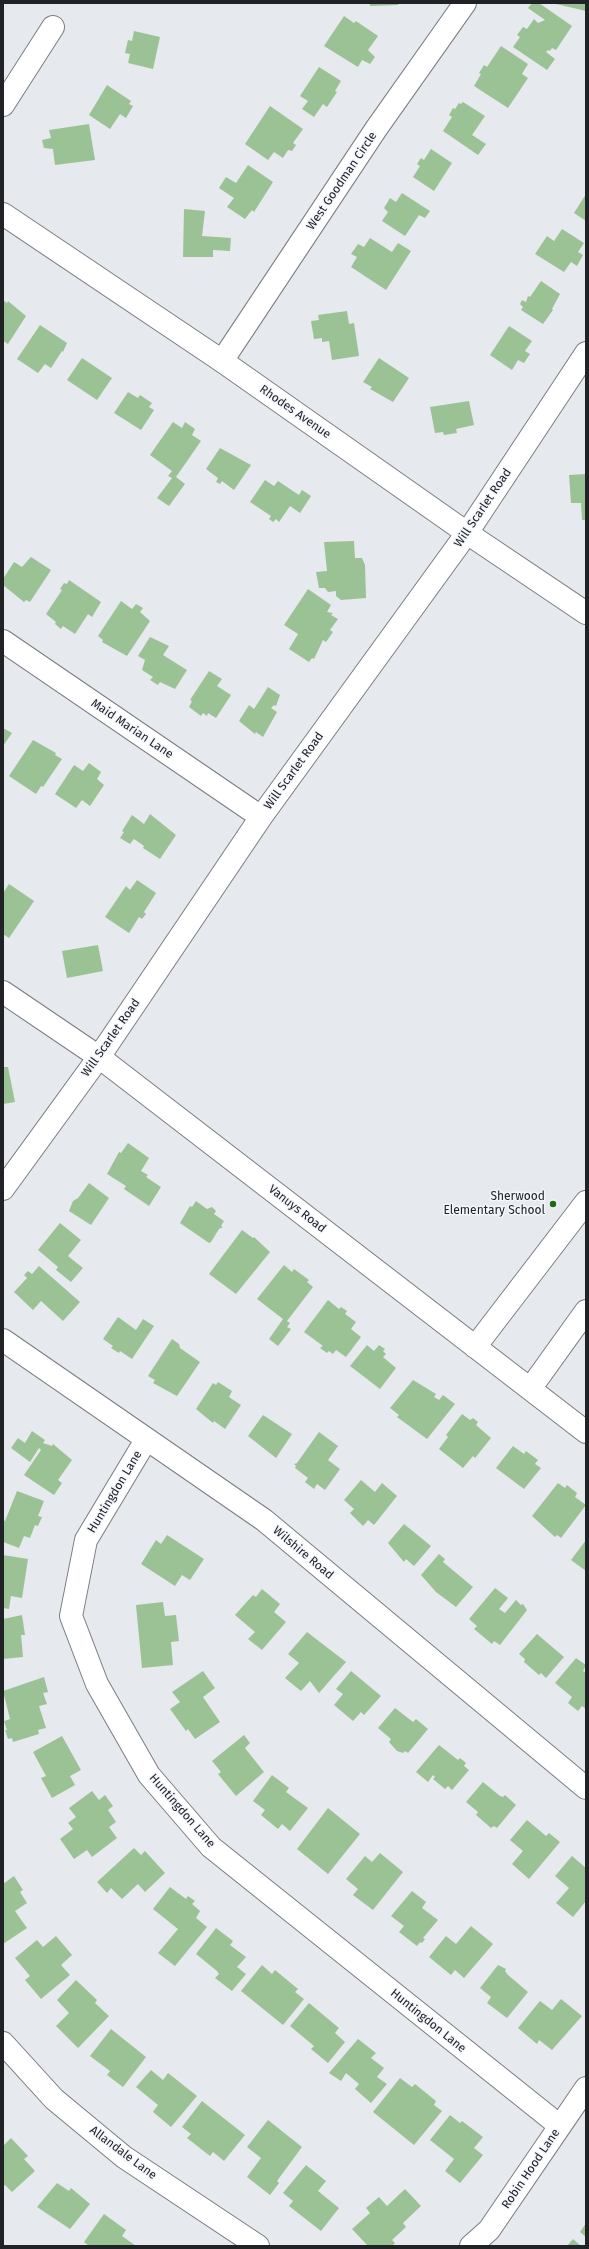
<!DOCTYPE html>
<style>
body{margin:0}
#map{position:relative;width:589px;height:2249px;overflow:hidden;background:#e6e9ee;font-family:"Fira Sans",sans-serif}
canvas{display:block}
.frame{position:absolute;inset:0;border:4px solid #212225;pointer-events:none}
</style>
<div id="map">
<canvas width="589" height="2249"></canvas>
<div class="frame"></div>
</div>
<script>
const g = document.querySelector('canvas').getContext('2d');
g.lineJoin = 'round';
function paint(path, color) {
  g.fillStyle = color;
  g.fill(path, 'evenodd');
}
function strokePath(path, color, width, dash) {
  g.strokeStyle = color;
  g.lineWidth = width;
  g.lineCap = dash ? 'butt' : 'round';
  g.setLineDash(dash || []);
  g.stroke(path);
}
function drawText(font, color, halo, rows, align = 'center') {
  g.font = font + ' "Fira Sans",sans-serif';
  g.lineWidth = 3;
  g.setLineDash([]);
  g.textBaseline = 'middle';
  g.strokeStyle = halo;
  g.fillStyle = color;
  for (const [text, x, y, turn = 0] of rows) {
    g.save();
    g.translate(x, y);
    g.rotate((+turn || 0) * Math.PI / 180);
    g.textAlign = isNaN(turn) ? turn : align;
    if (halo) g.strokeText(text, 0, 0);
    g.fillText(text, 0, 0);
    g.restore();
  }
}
paint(new Path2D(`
 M370,3H398V5L370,6Z
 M532,3H539L572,26L556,50L552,48L550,51L548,50L546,52L555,59L547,70L513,47L520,37L517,35L523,27L527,29L534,19L538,23L545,20L528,8Z
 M556,3H586V11L556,4Z
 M344,16L354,23L356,21L378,36L368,50L375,57L370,64L362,60L358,67L324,46Z
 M134,31L160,37L153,69L128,63L130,54L125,53L128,40L132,41Z
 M501,46L528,64L522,74L528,78L508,108L474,86L481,74L479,73L484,65L487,67Z
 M319,67L341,81L335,91L337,92L327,107L323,104L314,117L302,109L308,101L300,96Z
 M107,85L131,101L129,104L133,106L126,118L120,114L110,129L89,115Z
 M463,102L485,116L472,135L486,144L478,155L443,131L452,117L449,115L453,108L455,109L459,103L461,104Z
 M270,106L303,129L293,143L296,145L292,151L288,150L283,158L274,152L268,160L245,144Z
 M89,124L95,160L55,165L53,149L44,148L42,140L51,138L49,130Z
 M431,149L452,163L434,191L413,177L420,166L417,164L421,158L424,160Z
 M248,165L273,182L254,212L252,210L245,219L227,207L234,198L219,188L226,177L236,183Z
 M402,193L430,211L425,218L419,215L405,236L382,221L388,212L384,208L390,198L396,202Z
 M586,194V221L574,213Z
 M184,209L205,211L202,236L231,238L230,251L213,250V257H183Z
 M562,229L584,243L578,252L583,255L577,266L571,262L564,272L535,254L547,236L554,241Z
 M370,238L392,252L398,243L411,251L386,290L351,267L357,257L351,254L358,244L364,247Z
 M541,281L560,294L552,309L553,310L543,324L521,310L523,307L520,304L522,300L526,302L528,296L530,297Z
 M3,300L7,303L8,301L26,316L8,344L3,341Z
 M347,311L349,324L354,323L359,356L332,360L329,341L322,342V338L314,339L311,321L319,320L318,315Z
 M40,325L67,343L63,352L62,351L51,368L45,364L38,373L17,359Z
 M509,326L532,341L525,351L530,354L524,363L518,360L512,370L490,355Z
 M82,358L112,378L97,400L67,380Z
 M379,358L409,378L393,402L370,389L372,387L363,382Z
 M128,392L138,398L140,395L152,403L149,407L154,410L141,430L114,413Z
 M469,401L474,425L456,429L457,433L444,435L443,432L435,433L430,407Z
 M173,422L182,428L185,422L195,429L192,435L201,441L176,477L185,484L169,506L157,498L172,478L168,476L172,471L150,455Z
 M220,448L251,465L234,490L222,481L220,484L216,482L218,478L206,469Z
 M586,474V520H582L581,503H571L569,475Z
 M265,480L274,486L278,481L299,495L302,490L311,496L300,513L290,506L279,522L276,519L273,522L269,519L271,516L250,502Z
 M354,541L355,558H362L365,565L366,598L341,600L336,596V591L328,592L325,588H319L316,572L327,571L324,542Z
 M31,557L51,570L30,602L26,600L24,602L3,585V579L14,562L22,567Z
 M69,580L101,602L92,617L88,614L75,634L63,626L61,629L55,624L56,622L46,614L62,590L60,589L64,583L67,584Z
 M308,589L331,605L327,612L333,613L331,615L338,619L330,630L333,632L326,642L323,640L314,659L312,658L309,662L289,649L298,634L284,625Z
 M121,601L132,609L136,604L143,608L140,612L150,621L127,656L102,642L103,640L98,636Z
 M150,637L169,646L163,655L187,670L175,689L160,682L158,685L150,680L153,677L142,670L145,660L138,656Z
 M209,671L222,679L217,686L231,695L216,718L208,713L207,716L203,713L201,716L189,707L192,701L190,700Z
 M268,687L280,695L276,706L274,705L271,708L277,712L263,737L256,732L255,734L239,721L249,705L254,709Z
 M3,728L12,733L3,746Z
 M33,740L56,753L55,755L62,759L43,787L41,786L36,794L9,776Z
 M89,763L101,772L97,779L104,785L90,806L82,800L76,808L55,794L74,765L83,771Z
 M150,814L176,835L160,859L143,848L144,846L134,839L130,844L120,838L124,832L122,831L132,815L144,824Z
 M137,880L156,893L144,912L146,914L142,919L139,917L129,933L105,917L126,886L130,890Z
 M9,884L34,901L9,938L3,934V893Z
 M98,945L103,971L67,978L62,951Z
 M3,1067H8L15,1102L3,1104Z
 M128,1143L149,1158L141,1171L148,1175L146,1177L161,1187L149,1206L124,1189L126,1186L107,1174L119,1152L121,1153Z
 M89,1183L109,1198L91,1225L69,1211L73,1201L78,1198Z
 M196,1201L207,1209L212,1207L216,1211L214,1214L224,1221L221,1226L223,1227L219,1229L211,1242L209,1243L180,1223L190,1206L192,1207Z
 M60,1223L81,1240L68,1256L83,1268L71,1282L56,1270L58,1267L38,1250Z
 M242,1230L253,1238L254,1237L270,1252L236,1294L209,1274Z
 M284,1265L292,1272L294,1269L309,1280L307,1282L313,1287L287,1321L290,1323L287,1327L291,1329L278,1346L269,1339L283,1319L257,1299Z
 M39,1266L80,1302L63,1321L41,1301L33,1310L14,1292L27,1278L24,1275L28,1271L32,1274Z
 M328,1300L339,1309L341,1307L347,1311L345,1314L356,1322L351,1329L361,1337L346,1357L336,1350L333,1354L329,1351L327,1353L320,1348L323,1346L304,1332Z
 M118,1317L136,1330L143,1319L154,1326L132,1359L120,1351L119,1353L111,1348L113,1346L103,1339Z
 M172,1339L179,1344L180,1348L200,1362L177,1396L153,1383L155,1380L148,1376Z
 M367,1345L374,1351L379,1345L385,1349L383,1351L386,1354L383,1357L396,1368L380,1389L350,1366Z
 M413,1380L436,1394L434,1397L439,1400L443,1395L455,1404L427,1439L397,1417L399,1415L390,1408Z
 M218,1382L232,1391L229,1397L241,1405L225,1429L214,1421L213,1423L196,1409L213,1383L216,1385Z
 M462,1414L470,1420L473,1418L478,1422L476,1425L491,1438L475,1458L473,1456L463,1468L439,1449L448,1437L446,1435Z
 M263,1415L292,1434L276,1458L248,1436Z
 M32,1431L45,1440L43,1443L52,1446L53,1444L72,1460L58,1480L62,1483L54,1495L24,1475L41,1450L39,1448L30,1462L11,1448L18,1438L25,1443Z
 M319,1432L338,1446L328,1460L340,1469L325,1490L317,1484L314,1489L305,1482L308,1478L295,1468L296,1466L294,1464L297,1463Z
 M513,1446L524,1454L526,1451L538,1460L535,1464L541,1468L524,1489L496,1468Z
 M361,1480L375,1492L382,1483L397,1496L374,1525L368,1520L363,1526L350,1513L354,1509L344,1500Z
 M558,1483L565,1488L567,1485L577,1493L575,1497L586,1505L561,1538L557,1535L555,1537L532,1516Z
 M17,1491L44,1501L38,1516L42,1517L38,1526L35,1525L30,1538L24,1536L19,1548L3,1542V1520L5,1521Z
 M404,1524L431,1546L414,1566L406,1559L404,1562L388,1543Z
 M167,1535L204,1559L190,1580L182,1575L175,1586L141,1564L156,1540L161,1544Z
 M586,1540V1571L571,1560Z
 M439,1554L445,1559L443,1562L473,1587L456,1607L436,1592L421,1575Z
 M3,1555L28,1559L22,1598L11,1596L9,1609L3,1608Z
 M495,1588L508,1598L499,1609L505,1613L516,1600L521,1605L523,1604L527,1610L500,1645L494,1641L492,1644L474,1629L477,1626L469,1619Z
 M262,1589L280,1604L274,1612L286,1622L262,1650L248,1639L255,1632L235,1615L253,1595L256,1597Z
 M163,1602L165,1616L176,1615L179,1641L171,1642L173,1665L142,1668L136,1605Z
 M22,1615L25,1635H21L23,1657L3,1659V1619Z
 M307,1632L346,1662L319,1693L310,1681L301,1691L285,1678L299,1663L288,1654Z
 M537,1634L564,1657L546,1678L541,1673L539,1675L524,1662L525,1659L519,1654Z
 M576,1658L586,1665L583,1671L586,1673V1709L582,1706L578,1711L568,1703L572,1697L555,1683Z
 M203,1671L215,1688L203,1697L220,1722L195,1739L188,1729L186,1731L170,1709L180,1702L172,1692Z
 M351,1671L381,1696L364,1715L361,1712L353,1721L334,1705L343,1694L336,1689Z
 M44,1677L48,1692L43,1693L47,1704L39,1706L46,1728L38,1730L39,1734L13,1742L12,1738L8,1739L5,1730H7L4,1721L10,1719L3,1691Z
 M395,1708L413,1722L416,1719L428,1729L408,1753L405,1751L403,1753L397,1751L389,1742L391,1739L378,1728Z
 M244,1735L250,1743L245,1748L264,1772L236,1796L218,1774L221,1772L212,1761Z
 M62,1736L81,1770L70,1776L75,1785L52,1798L41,1778L46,1776L33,1752Z
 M439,1745L458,1760L460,1758L466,1763L464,1766L469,1770L452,1790L448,1786L445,1789L433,1779L435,1777L433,1775L428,1782L416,1772Z
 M272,1775L289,1788L286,1792L308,1808L290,1831L282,1824L278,1829L261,1815L265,1810L253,1801Z
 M483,1782L500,1796L503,1797L505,1795L516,1805L497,1828L494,1826L491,1828L476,1815L478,1812L466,1802Z
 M92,1791L99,1800L105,1795L113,1806L108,1810L116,1822L109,1827L117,1838L92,1857L87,1850L74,1859L60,1839L73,1829L68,1823L76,1817L69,1808Z
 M328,1808L360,1834L328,1874L297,1849Z
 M527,1820L546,1836L549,1833L560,1842L529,1879L512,1864L523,1851L510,1840Z
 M134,1848L141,1855L145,1851L165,1873L145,1892L138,1884L122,1899L111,1888L107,1893L97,1882Z
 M380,1853L403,1872L373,1910L353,1895L358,1889L346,1879L365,1856L372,1862Z
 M572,1856L586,1868V1901L573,1917L556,1903L569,1888L555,1876Z
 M14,1876L23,1890L20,1892L27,1903L15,1911L27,1928L3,1944V1884Z
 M170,1887L186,1899L188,1896L195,1901L192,1904L200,1911L196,1918L207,1927L175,1966L158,1953L178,1929L153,1909Z
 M412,1891L426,1902L422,1908L438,1920L423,1938L425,1939L422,1943L420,1942L417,1946L399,1932L404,1926L391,1916Z
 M471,1926L493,1944L464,1978L455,1970L451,1975L429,1957L446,1936L456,1944Z
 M216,1928L233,1941L230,1945L246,1957L237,1967L246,1974L232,1991L215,1978L219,1974L217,1971L196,1954Z
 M56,1936L72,1955L61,1965L70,1975L41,1999L25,1980L30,1976L15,1958L37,1940L43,1947Z
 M262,1965L272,1974L275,1970L298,1989L295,1992L304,1999L283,2025L241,1991Z
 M498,1965L506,1969L505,1971L508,1975L528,1992L507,2018L487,2003L491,1997L480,1988Z
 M76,1980L97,2000L95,2003L109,2016L78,2048L56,2026L69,2013L57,2000Z
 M561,1999L582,2016L552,2050L539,2040L537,2044L518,2028L540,2001L552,2010Z
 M309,2003L339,2028L335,2033L345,2042L328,2063L311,2049L314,2046L290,2026Z
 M111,2029L146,2057L123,2087L107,2075L110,2071L90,2056Z
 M358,2039L376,2053L371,2058L384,2068L377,2077L387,2084L371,2103L355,2089L359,2084L346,2073L341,2081L329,2073Z
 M151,2070L163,2080L168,2073L197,2096L171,2127L153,2112L158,2105L136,2087Z
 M400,2078L412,2087L415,2084L436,2101L434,2105L442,2111L414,2145L373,2112Z
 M202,2101L245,2135L224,2161L213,2152L210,2156L187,2138L191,2134L182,2127Z
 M450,2115L460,2123L462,2121L483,2137L474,2148L483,2155L460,2183L445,2171L454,2159L430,2140Z
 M268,2120L302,2147L277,2181L279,2183L270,2195L247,2177L261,2158L247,2147Z
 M11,2138L28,2156L24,2159L35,2171L12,2192L5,2185L3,2187V2146Z
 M306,2165L326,2181L318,2191L339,2208L321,2231L289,2206L293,2201L283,2193Z
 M57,2183L69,2191L71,2188L90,2204L70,2229L37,2207Z
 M405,2189L421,2206L403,2223L406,2227L392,2240L395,2243L392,2246H368L352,2229L370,2213L366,2208L379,2197L387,2206Z
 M104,2214L126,2230L122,2236L136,2246H89L84,2242Z
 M586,2223V2237L580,2232Z
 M573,2239L581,2246H567Z`), '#9bc295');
const minor = new Path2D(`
 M3,105L53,27
 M222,361L376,129L465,3
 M3,641L261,817
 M3,992L99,1057L586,1432
 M3,1189L99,1057L261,817L467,533L586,353
 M3,1340L264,1520L586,1788
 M475,1347L586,1202
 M530,1389L586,1311
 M146,1440L86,1540L71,1616L97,1684L149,1775L211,1847L560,2126
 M3,2043L54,2099L124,2157L258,2246
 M471,2246L489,2230L586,2088`);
const major = new Path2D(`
 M3,214L222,361L467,533L586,613`);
strokePath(minor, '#7a7c81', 24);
strokePath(major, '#7a7c81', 24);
strokePath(minor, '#fff', 22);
strokePath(major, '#fff', 22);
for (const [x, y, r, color] of [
 [553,1204,4,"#1d6c0f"]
]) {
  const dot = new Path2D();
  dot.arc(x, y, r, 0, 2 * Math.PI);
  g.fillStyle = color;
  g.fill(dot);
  strokePath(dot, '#f3f6fc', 1.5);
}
drawText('12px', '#212225', '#f3f6fc', [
 ["West Goodman Circle",342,181,-56],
 ["Rhodes Avenue",295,412,35],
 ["Will Scarlet Road",483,508,-56],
 ["Maid Marian Lane",132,729,34],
 ["Will Scarlet Road",294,771,-54],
 ["Will Scarlet Road",111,1038,-55],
 ["Vanuys Road",297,1209,38],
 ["Huntingdon Lane",115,1492,-59],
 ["Wilshire Road",303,1553,40],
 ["Huntingdon Lane",182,1811,49],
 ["Huntingdon Lane",428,2021,39],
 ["Allandale Lane",123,2153,37],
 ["Robin Hood Lane",531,2169,-56]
]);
drawText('12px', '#212225', '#f3f6fc', [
 ["Sherwood",545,1197],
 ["Elementary School",545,1211]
], 'right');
</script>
